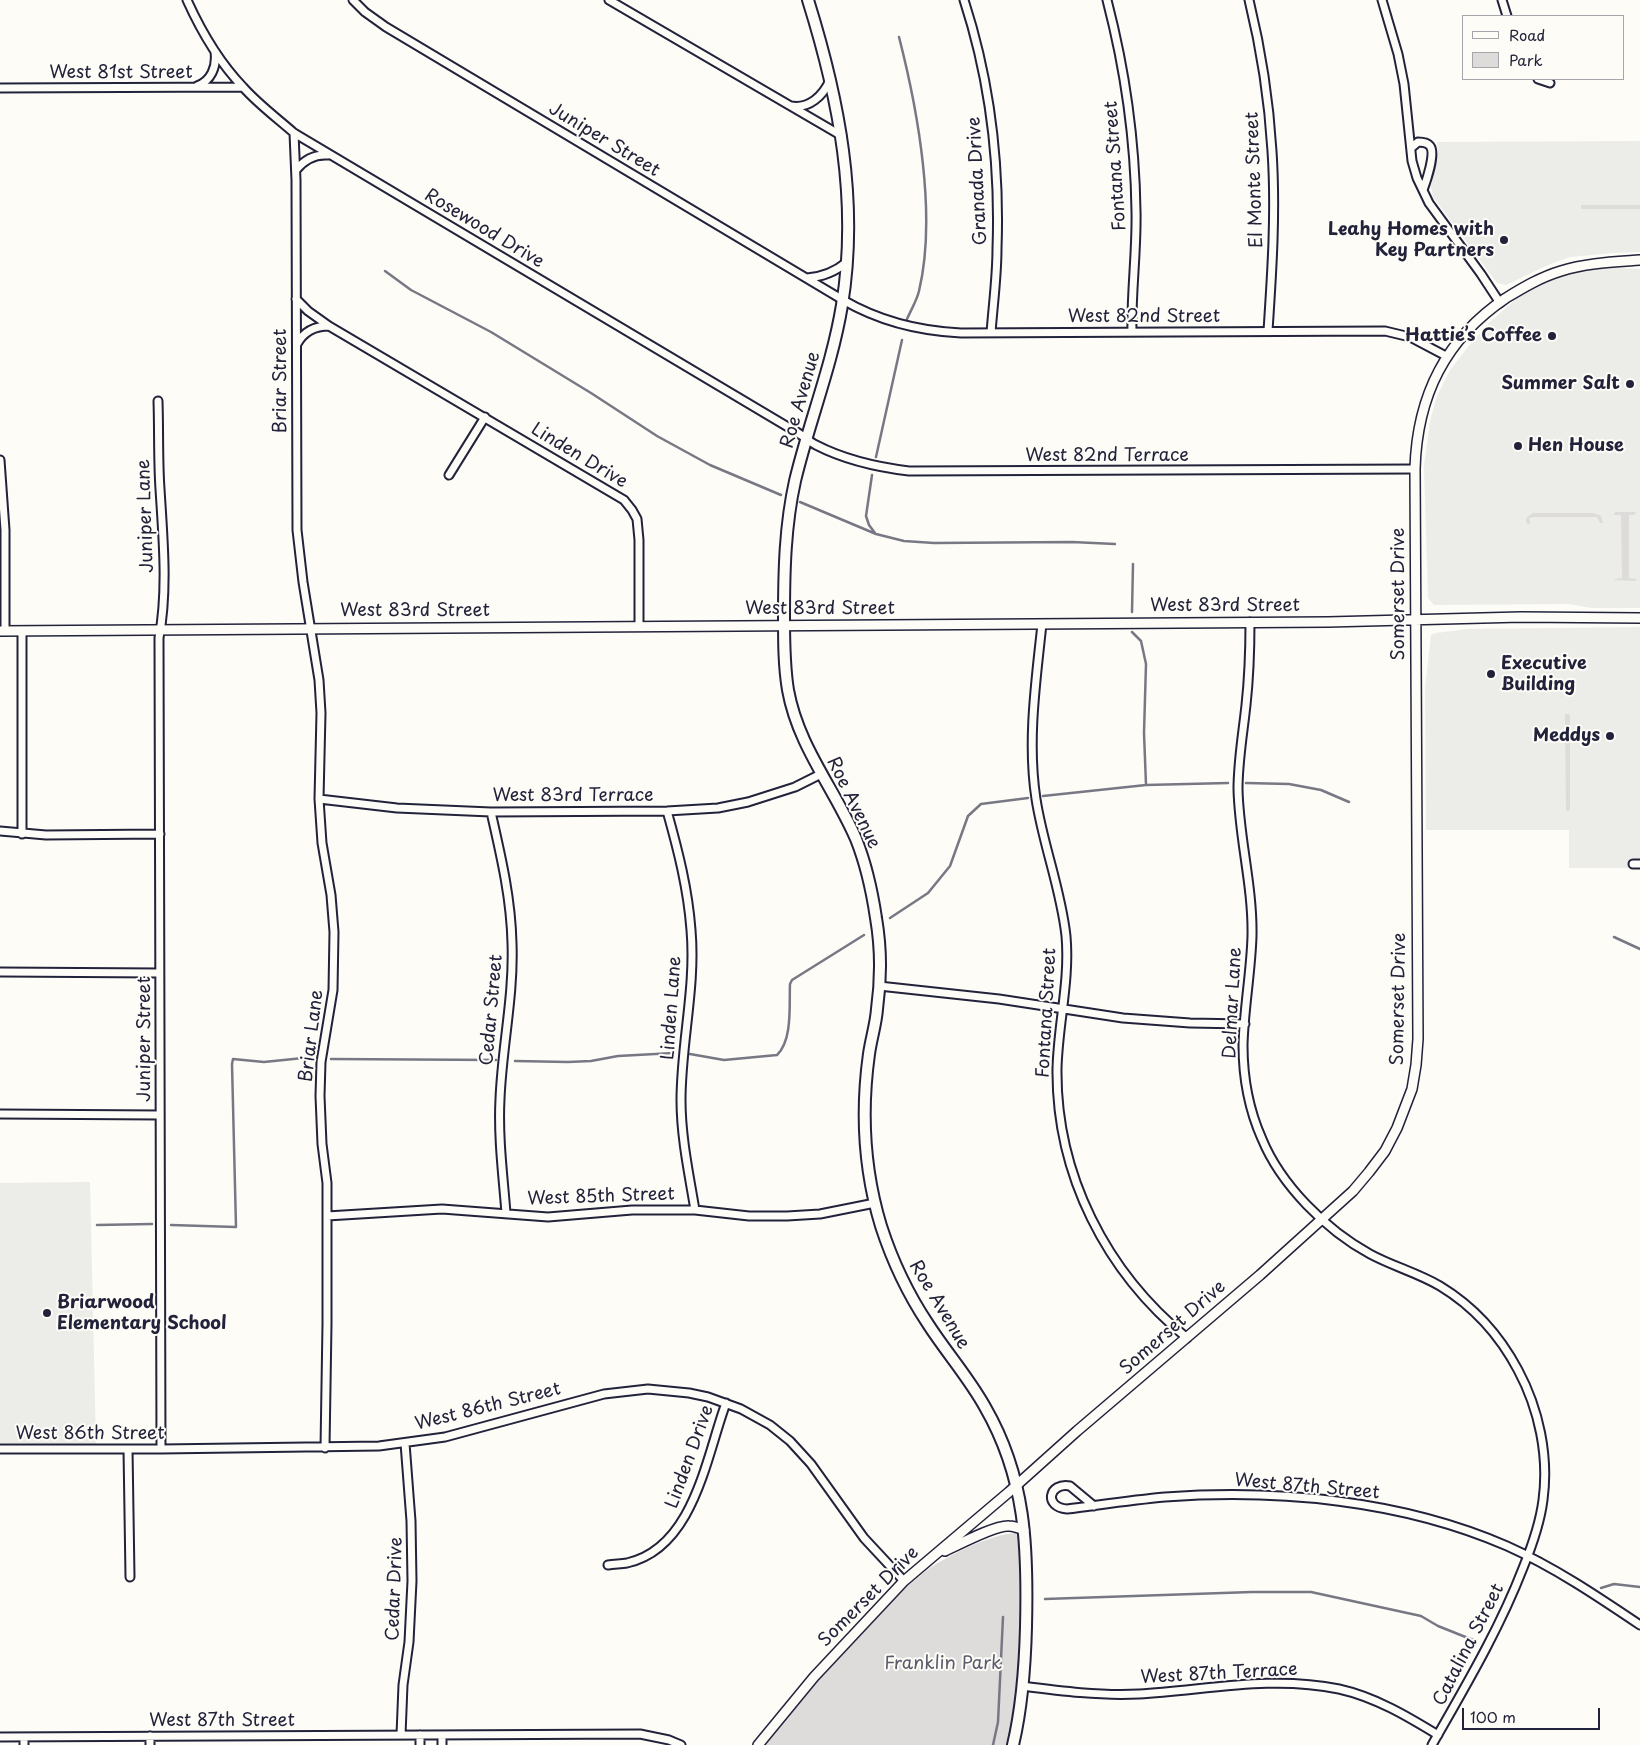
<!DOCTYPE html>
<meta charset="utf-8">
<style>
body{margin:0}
#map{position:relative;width:1640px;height:1745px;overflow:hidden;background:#fdfcf7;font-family:"Playpen Sans",sans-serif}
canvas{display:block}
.legend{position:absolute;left:1462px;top:15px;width:162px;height:65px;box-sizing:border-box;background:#fdfcf7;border:1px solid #a5a5ac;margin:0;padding:6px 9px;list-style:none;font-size:15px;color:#22223b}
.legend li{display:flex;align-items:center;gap:10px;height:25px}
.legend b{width:25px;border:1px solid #a5a5ac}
.scale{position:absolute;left:1462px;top:1708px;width:138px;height:22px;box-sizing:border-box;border:2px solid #22223b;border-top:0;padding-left:6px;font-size:15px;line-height:18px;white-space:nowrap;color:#22223b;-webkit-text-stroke:4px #fdfcf7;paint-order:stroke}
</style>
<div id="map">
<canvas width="1640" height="1745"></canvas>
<ul class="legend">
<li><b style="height:6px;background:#fdfcf7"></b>Road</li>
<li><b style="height:14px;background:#dddcdb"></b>Park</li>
</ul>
<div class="scale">100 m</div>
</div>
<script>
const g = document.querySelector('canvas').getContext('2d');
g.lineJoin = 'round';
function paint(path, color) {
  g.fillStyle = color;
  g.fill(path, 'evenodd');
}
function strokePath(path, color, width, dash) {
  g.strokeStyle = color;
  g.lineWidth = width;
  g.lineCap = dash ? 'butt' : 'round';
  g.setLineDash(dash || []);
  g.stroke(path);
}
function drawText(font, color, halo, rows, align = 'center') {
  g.font = font + ' "Playpen Sans",sans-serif';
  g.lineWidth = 4;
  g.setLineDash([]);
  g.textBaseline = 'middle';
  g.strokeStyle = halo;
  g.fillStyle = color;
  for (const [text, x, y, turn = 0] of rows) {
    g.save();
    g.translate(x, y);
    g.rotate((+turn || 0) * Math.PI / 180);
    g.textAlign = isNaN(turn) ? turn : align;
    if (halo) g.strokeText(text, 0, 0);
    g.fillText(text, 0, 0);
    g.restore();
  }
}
paint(new Path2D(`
 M1640,141V252L1614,253L1570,257L1548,265L1506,285L1497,283L1433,197L1431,186L1438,154L1437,142Z
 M1617,268L1640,269V608H1591L1569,604L1434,605L1428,598L1424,466L1430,421L1437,396L1450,370L1472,342L1490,322L1524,292L1560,276L1594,269Z
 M1640,627V868H1569V830H1426L1425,687L1431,635L1436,633L1468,629Z
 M90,1182L96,1445L0,1443V1183Z`), '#ecece9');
paint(new Path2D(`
 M1581,205H1640V209H1581Z
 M1615,512H1636L1634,515H1629V578L1637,579L1635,581L1614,580L1615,579L1622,578L1621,515H1614Z
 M1533,513H1594L1601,516L1603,523H1600L1597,517H1534L1529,518L1530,523L1528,525L1526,521L1527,517Z
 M1565,714H1569L1570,716V809L1568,811L1566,810Z
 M1016,1533L1018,1537L1020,1563L1028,1578L1013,1745H758L877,1609C896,1598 909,1584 926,1571C946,1556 991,1534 1016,1533Z`), '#dddcdb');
strokePath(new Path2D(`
 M899,37C918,111 937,216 919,291C917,300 911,310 907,319
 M385,271L411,290L491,332L591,393L657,436L710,465L781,495
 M876,457L902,340
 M872,475L866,516L869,525L875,533
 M800,502L876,534L904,541L934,543L1072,542L1115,544
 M1132,612L1133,564
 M1132,632L1141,641L1146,664L1144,733L1146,785L1228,783
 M1246,783L1289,784L1321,790L1349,802
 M1043,796L1146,785
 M890,918L928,893L950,866L968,816L981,804L1028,798
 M1614,937L1640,949
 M690,1054L724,1060L777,1055C793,1040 789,1004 790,984L792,980L864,935
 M331,1059L496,1060
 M515,1061L568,1062L591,1061L618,1056L674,1053
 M97,1225L152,1224
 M171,1225L236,1227L232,1064L233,1059L264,1062L313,1057
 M1601,1588L1614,1584L1640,1587
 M1045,1599L1252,1592H1311L1421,1616L1438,1626L1473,1640
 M993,1745L998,1722L1003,1617`), '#787885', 2.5);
const minor = new Path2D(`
 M187,0C201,31 219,62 243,87C258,104 277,118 294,133L793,430C801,434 808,441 816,445C845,460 876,467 909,471L1415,469
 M353,0L365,12L386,27L843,300C879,321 919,331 961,333L1385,331L1410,337L1446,356
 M609,0L842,136
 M964,0C990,80 1000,165 997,249C997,277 993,305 991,333
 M1107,0C1125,69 1135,139 1136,211C1137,251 1131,292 1132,332
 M1249,0C1261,49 1269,101 1272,151C1276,211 1272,271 1268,331
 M1382,0L1398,54L1404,84L1412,161L1417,178L1429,203L1481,274L1500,303
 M1502,0L1507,16
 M1538,79L1550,83
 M197,86C211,81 217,67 215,52
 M0,88L242,87
 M791,106C809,109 823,96 830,80
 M294,133L296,180L297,530L303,582L319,680L321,713L319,799L322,843L331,895L334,932L333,990L321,1062L320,1096L322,1144L327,1183V1324L325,1448
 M1411,148L1418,142C1422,142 1427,142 1430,146C1436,153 1426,182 1423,190
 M296,170C304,160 314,154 328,155
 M807,278C821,277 835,272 847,262
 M296,299L308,311L329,326L624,500L632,510L637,519L639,540V626
 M297,344C304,331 315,326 329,326
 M158,401C159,430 158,460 160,489C163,538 168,590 159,638L161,1449
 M0,460L5,530V631
 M449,475L485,417
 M1250,622C1250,650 1249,678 1246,705C1243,733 1238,761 1238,789C1239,838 1253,886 1252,936C1251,972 1244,1008 1243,1045C1243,1076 1249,1110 1262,1139C1281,1185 1326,1230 1370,1254C1392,1266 1418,1273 1440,1286C1473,1306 1500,1336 1518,1370C1539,1409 1549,1456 1543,1500C1540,1524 1532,1546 1523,1568C1499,1630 1465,1687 1432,1745
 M1042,624C1036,681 1027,741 1036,799C1043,845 1061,889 1066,936C1070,981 1058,1024 1057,1069C1056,1174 1106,1272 1187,1338
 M22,631V834
 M319,799L397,808L491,812L667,811L718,808L748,802L795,787L821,774
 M667,811C678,850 688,889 691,930C696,987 681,1043 681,1100C681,1137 689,1174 695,1210
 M491,812C501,856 511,898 512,943C514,996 502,1047 500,1099C498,1137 503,1175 506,1213
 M0,831L46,835L160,834
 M1633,864H1640
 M0,972L159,973
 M879,986L999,999L1123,1018L1190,1023L1245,1024
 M0,1114L160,1115
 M327,1216L442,1209L548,1217L632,1210H695L749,1216H787L820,1214L875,1203
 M0,1449H161L379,1446L445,1437L604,1394L648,1389L689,1393L708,1397L741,1409L770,1425L790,1441L811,1464L864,1538L904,1581
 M128,1449L130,1577
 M1094,1506L1070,1486C1049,1482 1043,1507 1067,1509C1099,1505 1132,1500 1165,1497C1279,1489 1401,1500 1507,1546C1554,1567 1597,1596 1640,1625
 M608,1565C614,1564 621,1564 627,1563C694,1548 706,1457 726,1403
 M1022,1686C1061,1691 1100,1696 1139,1694C1207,1690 1271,1675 1339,1689C1375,1697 1407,1716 1438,1735
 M401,1735L403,1685L409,1642L412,1581L411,1521L405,1443
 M420,1735V1745
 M442,1735V1745
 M0,1737L640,1734L669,1740L681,1745
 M24,1737V1745
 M150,1745V1736`);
const tertiary = new Path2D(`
 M0,631L1328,622L1521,617L1640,618
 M945,1551C958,1545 995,1525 1009,1526C1014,1526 1019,1528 1024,1530
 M758,1745L814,1677L904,1581L1009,1492L1077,1431L1260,1275L1353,1191L1369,1172L1385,1151L1397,1128L1412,1089L1416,1065L1418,1039L1415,469C1417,396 1445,339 1506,298C1524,287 1541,277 1561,271C1586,263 1613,262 1640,260`);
const secondary = new Path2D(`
 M808,0C839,99 859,201 842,305C832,366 809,422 795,481C785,526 784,571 784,617C784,642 784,666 788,690C798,746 834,788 856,839C866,864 872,891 876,918C881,947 881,980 877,1009C876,1024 871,1039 869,1054C861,1111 864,1170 881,1226C892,1260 908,1294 928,1324C946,1352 969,1378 985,1407C1026,1478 1028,1547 1026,1627C1025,1667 1022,1707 1013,1745`);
strokePath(minor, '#22223b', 11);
strokePath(tertiary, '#22223b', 12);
strokePath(secondary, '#22223b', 14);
strokePath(minor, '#fdfcf7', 7);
strokePath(tertiary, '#fdfcf7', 9);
strokePath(secondary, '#fdfcf7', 10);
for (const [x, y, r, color] of [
 [1504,240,5,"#22223b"],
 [1552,336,5,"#22223b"],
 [1630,384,5,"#22223b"],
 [1518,446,5,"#22223b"],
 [1491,674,5,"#22223b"],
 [1610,736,5,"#22223b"],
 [47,1313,5,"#22223b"]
]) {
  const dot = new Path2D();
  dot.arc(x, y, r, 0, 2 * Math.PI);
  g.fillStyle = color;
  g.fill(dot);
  strokePath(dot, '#fdfcf7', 2);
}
drawText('18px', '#22223b', '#fdfcf7', [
 ["West 81st Street",121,73],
 ["Juniper Street",604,140,31],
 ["Fontana Street",1116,166,-94],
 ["El Monte Street",1255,180,-92],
 ["Granada Drive",978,181,-93],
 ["Rosewood Drive",484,229,31],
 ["West 82nd Street",1144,317],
 ["Briar Street",281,381,-90],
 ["Roe Avenue",801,400,-74],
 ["Linden Drive",579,456,31],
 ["West 82nd Terrace",1107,456],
 ["Juniper Lane",146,516,-92],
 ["Somerset Drive",1399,594,-90],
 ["West 83rd Street",1225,606],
 ["West 83rd Street",820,609],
 ["West 83rd Street",415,611],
 ["West 83rd Terrace",573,796],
 ["Roe Avenue",853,803,64],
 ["Somerset Drive",1399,999,-89],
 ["Delmar Lane",1233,1003,-87],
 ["Linden Lane",672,1008,-86],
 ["Cedar Street",492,1010,-85],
 ["Fontana Street",1047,1013,-87],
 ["Briar Lane",312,1036,-83],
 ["Juniper Street",145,1039,-90],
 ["West 85th Street",601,1197,-2],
 ["Roe Avenue",939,1305,59],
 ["Somerset Drive",1173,1328,-41],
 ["West 86th Street",488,1407,-14],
 ["West 86th Street",90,1434],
 ["Linden Drive",690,1457,-70],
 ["West 87th Street",1307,1487,5],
 ["Cedar Drive",395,1589,-88],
 ["Somerset Drive",869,1597,-45],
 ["Catalina Street",1469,1645,-63],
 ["West 87th Terrace",1219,1674,-3],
 ["West 87th Street",222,1721]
]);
drawText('bold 18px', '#22223b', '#fdfcf7', [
 ["Leahy Homes with",1494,230],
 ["Key Partners",1494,251],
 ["Hattie’s Coffee",1542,336],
 ["Summer Salt",1620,384],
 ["Hen House",1528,446,"left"],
 ["Executive",1501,664,"left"],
 ["Building",1501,685,"left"],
 ["Meddys",1600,736],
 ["Briarwood",57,1303,"left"],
 ["Elementary School",57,1324,"left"]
], 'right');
drawText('18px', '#5a5a6b', '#fdfcf7', [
 ["Franklin Park",943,1664]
]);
</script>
